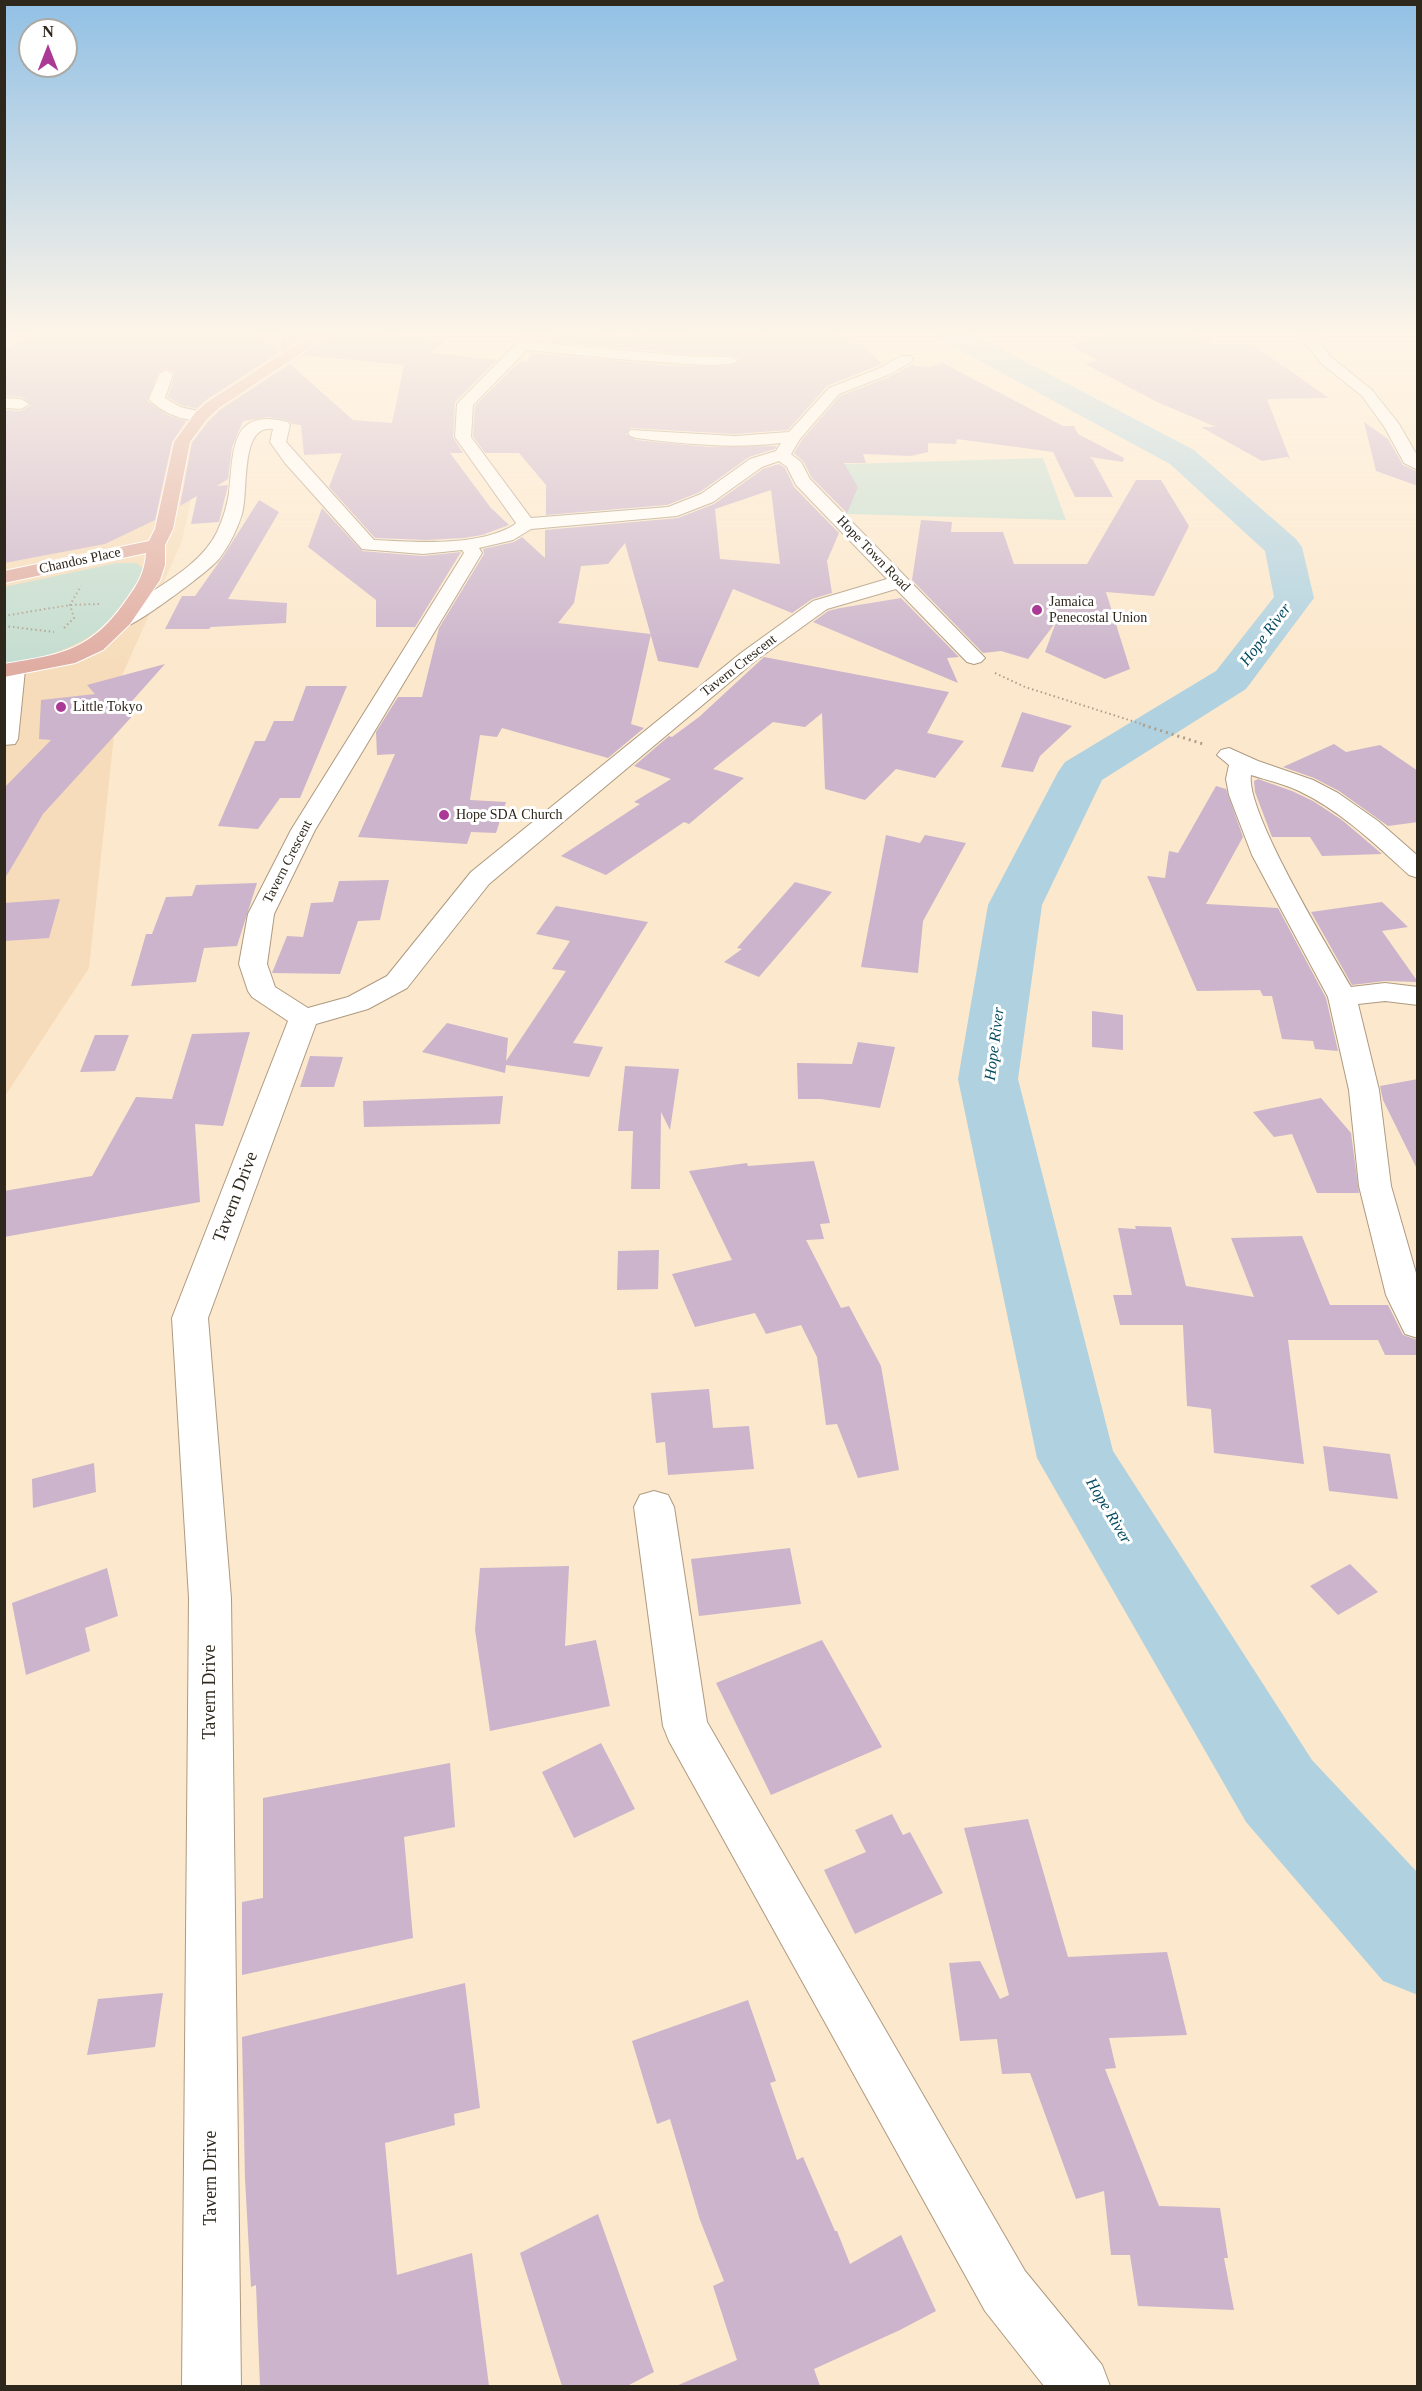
<!DOCTYPE html>
<style>
body{margin:0}
#map{position:relative;width:1422px;height:2391px;overflow:hidden;background:#fce8cc;font-family:Georgia,serif}
canvas{display:block}
.frame{position:absolute;inset:0;border:6px solid #2e271c;pointer-events:none}
.north{position:absolute;left:18px;top:18px;width:60px;height:60px;box-sizing:border-box;background:#fff;border:2px solid #aba9a4;border-radius:50%;rotate:0deg;font-size:16px;font-weight:700;line-height:24px;text-align:center;color:#2e271c}
.north::after{content:'';display:block;margin:auto;width:21px;height:27px;background:#ab3a96;clip-path:polygon(50% 0,100% 100%,50% 72%,0 100%)}
</style>
<div id="map">
<canvas width="1422" height="2391"></canvas>
<div class="frame"></div>
<div class="north">N</div>
</div>
<script>
const g = document.querySelector('canvas').getContext('2d');
g.lineJoin = 'round';
function paint(path, color) {
  g.fillStyle = color;
  g.fill(path, 'evenodd');
}
function strokePath(path, color, width, dash) {
  g.strokeStyle = color;
  g.lineWidth = width;
  g.lineCap = dash ? 'butt' : 'round';
  g.setLineDash(dash || []);
  g.stroke(path);
}
function drawText(font, color, halo, rows, align = 'center') {
  g.font = font + ' Georgia,serif';
  g.lineWidth = 6;
  g.setLineDash([]);
  g.textBaseline = 'middle';
  g.strokeStyle = halo;
  g.fillStyle = color;
  for (const [text, x, y, turn = 0] of rows) {
    g.save();
    g.translate(x, y);
    g.rotate((+turn || 0) * Math.PI / 180);
    g.textAlign = isNaN(turn) ? turn : align;
    if (halo) g.strokeText(text, 0, 0);
    g.fillText(text, 0, 0);
    g.restore();
  }
}
paint(new Path2D(`
 M175,332H348L256,389L206,430L182,541L120,680L89,968L5,1096L4,426Z`), '#f6dcba');
paint(new Path2D(`
 M1043,458L1066,520L847,514L816,465Z
 M116,563H136L146,570C134,586 123,604 110,619C83,649 41,657 5,667L4,587Z`), '#c3ddd0');
paint(new Path2D(`
 M933,332H969L1194,450L1296,539L1302,547L1314,598L1246,689L1102,780L1042,905L1018,1079L1113,1451L1312,1760L1418,1873V1995L1383,1981L1246,1822L1037,1458L958,1079L988,905L1058,772L1065,762L1216,671L1274,597L1265,551L1170,464L937,338Z`), '#b0d2e0');
paint(new Path2D(`
 M37,332H255L278,353L206,400L197,408L181,405L168,397L175,373L167,368L158,372L147,401L167,415L186,421L172,442L155,520L105,544L4,563V410L21,411L31,405L22,397L4,396V350Z
 M282,332H311L282,351Z
 M335,332L404,336L446,342L430,353L497,360L455,402L453,437L463,453H450L491,508L509,525L482,535L464,538L427,540L375,538L329,487L342,453L304,455L301,425L292,424L288,420L268,417L243,421L232,447L228,479L217,486L228,485L219,522L191,524L197,496L180,506L192,443L209,421L220,410L290,364L353,420L392,423L404,365L302,355Z
 M575,332L632,338L635,334L686,336L689,332L766,335V332H832L835,335H841L851,344H861L882,364L827,386L788,430L735,434L630,428L626,434L636,440L708,447L777,446L775,449L749,457L700,492L667,505L546,515V485L519,453H485L473,436L475,406L519,362H526L533,353L674,366H727L740,362L739,359L731,355L686,354L543,341L549,333Z
 M1113,332H1186L1216,345H1253L1329,398L1267,399L1290,459L1287,457L1262,461L1201,427H1216L1157,402L1085,364L1097,360L1070,345Z
 M943,363L1063,426H1074L1078,434L1124,458L1123,462L1090,457L1093,460L1113,497H1075L1053,452L957,439L956,444L928,443V452L911,456L863,454L866,463H844L858,487L847,513L812,478L803,461L794,453L802,440L840,396L889,377L911,365L929,367Z
 M1364,422L1388,439L1403,465L1418,472V486L1376,471Z
 M779,464L785,468L794,487L839,533L827,561L832,593L812,599L792,613L733,589L698,668L658,661L625,543L608,564L581,566L574,603L558,623L651,634L631,724L644,728L608,758L502,728L497,737L480,735L470,800L506,802L496,833L471,832L467,844L358,837L395,754L377,755L376,732L398,697H422L439,628L484,554L483,549L514,542L522,537L545,558V530L678,518L714,504L763,469ZM771,490L780,564L720,559L715,509Z
 M1136,480H1161L1189,526L1154,596L1106,592L1130,669L1105,679L1045,652L1056,622L1028,659L1001,651L983,653L912,580L921,520L952,522L951,532H1003L1014,564H1087Z
 M259,500L279,512L228,599L287,603L286,623L211,627L209,629H165L182,596H195L224,555Z
 M322,508L362,551L423,556L461,552L415,627H376V600L308,547Z
 M901,598L959,657L947,658L958,683L813,622L828,611L840,608Z
 M764,657L949,692L927,733L964,741L935,778L896,769L865,800L825,789L822,713L805,727L773,722L713,769L744,778L689,824L684,822L606,875L561,856L640,804L634,802L671,779L634,766L669,736L672,737L699,717Z
 M165,664L124,710L136,712L43,814L4,880V788L51,740L39,739L41,700L95,694L87,685Z
 M306,686H347L300,798H280L258,829L218,826L255,741H265L274,721H293Z
 M1022,712L1072,726L1040,756L1033,772L1001,767Z
 M1334,744L1346,752L1380,745L1418,771V822L1388,826L1339,791L1314,778L1283,767Z
 M1258,779L1292,791L1313,801L1342,820L1382,854L1322,856L1310,837H1272L1255,792L1254,781Z
 M1216,786L1226,789L1243,837L1206,904L1278,908L1326,998L1338,1051L1315,1049L1313,1041L1282,1039L1272,996H1263L1260,990L1197,991L1147,876L1165,878L1169,851L1178,853Z
 M886,835L920,843L925,835L966,843L923,921L918,973L861,967Z
 M389,880L380,920L358,921L340,974L272,973L287,936L303,937L311,903L333,902L339,881Z
 M795,882L832,892L759,977L724,962L742,949L737,948Z
 M257,883L237,946L204,948L196,982L131,986L146,934H152L166,897L192,896L196,885Z
 M60,899L49,938L4,941V903Z
 M1382,902L1408,927L1382,931L1418,982L1385,981L1352,985L1311,912Z
 M556,906L648,922L573,1043L603,1047L589,1077L506,1065L505,1073L422,1052L447,1023L508,1038L506,1061L566,971L552,969L570,941L536,934Z
 M1092,1011L1123,1015V1050L1092,1047Z
 M250,1032L223,1126L195,1124L200,1202L4,1237V1191L92,1176L136,1097L172,1099L192,1034Z
 M95,1035H129L115,1071L80,1072Z
 M858,1042L895,1047L880,1108L821,1099H798L797,1063L852,1064Z
 M310,1056L343,1057L334,1087H300Z
 M625,1066L679,1069L670,1130L661,1112L660,1189H631L633,1131H618Z
 M1418,1079V1171L1383,1100L1380,1086Z
 M503,1096L500,1124L364,1127L363,1101Z
 M1321,1098L1351,1133L1359,1193H1317L1292,1134L1274,1137L1253,1112Z
 M814,1161L830,1223L820,1224L824,1239L806,1240L841,1308L849,1306L881,1366L899,1470L858,1478L837,1424L826,1425L817,1357L801,1325L766,1334L755,1313L695,1327L672,1274L732,1260L689,1171L747,1163L748,1166Z
 M1135,1226L1171,1227L1186,1286L1254,1297L1231,1238L1302,1236L1330,1305H1388L1403,1335L1418,1340V1355H1385L1378,1340H1288L1304,1464L1214,1453L1211,1409L1187,1406L1183,1325H1120L1113,1295H1132L1118,1228L1136,1229Z
 M659,1250L658,1289L617,1290L618,1251Z
 M709,1389L713,1428L749,1426L754,1469L668,1475L665,1442L656,1443L651,1393Z
 M1323,1446L1390,1454L1398,1499L1329,1491Z
 M94,1463L96,1492L33,1508L32,1479Z
 M790,1548L801,1604L699,1616L691,1559Z
 M1350,1564L1378,1592L1338,1615L1310,1586Z
 M569,1566L565,1646L596,1640L610,1706L490,1731L475,1630L480,1568Z
 M107,1568L118,1616L85,1628L90,1651L26,1675L12,1603Z
 M822,1640L882,1747L771,1795L716,1683Z
 M601,1743L635,1809L574,1838L542,1772Z
 M450,1763L455,1827L404,1837L413,1938L242,1975V1902L263,1898V1798Z
 M892,1814L903,1835L910,1832L943,1893L855,1934L824,1870L866,1852L855,1830Z
 M1028,1819L1068,1957L1167,1952L1187,2035L1109,2038L1116,2068L1105,2069L1159,2206L1220,2208L1228,2258H1224L1234,2310L1138,2306L1130,2255H1111L1104,2191L1076,2199L1030,2073L1002,2074L997,2039L960,2041L949,1963L980,1961L1000,1999L1009,1995L964,1828Z
 M465,1983L480,2108L454,2114L455,2125L385,2143L397,2275L472,2253L489,2386H260L256,2285L251,2287L245,2179L242,2037Z
 M163,1993L155,2047L87,2055L98,1999Z
 M748,2000L776,2081L770,2083L797,2160L803,2157L835,2231H837L850,2264L901,2235L936,2311L900,2330L814,2369L820,2386H676L737,2360L713,2286L724,2281L700,2220L670,2119L657,2124L632,2041Z
 M598,2214L654,2372L627,2386H562L520,2253Z`), '#cbb4cc');
const minor = new Path2D(`
 M23,332L4,343V333Z
 M525,332H539L533,342L686,356L731,357L738,361C728,373 555,352 527,350L473,405L471,437L531,518L668,507L701,494L750,459L776,451L781,443C733,449 684,444 636,438L630,436L628,433L630,430L735,436L789,432L829,388L878,369L901,356H911L913,359L911,362L888,375L839,394L800,439L791,454L801,462L810,479L985,658L981,662L974,664L967,662L896,589L827,609L755,661L489,884L407,988L368,1009L316,1024L208,1318L231,1598L241,2386H182L189,1598L172,1318L288,1021L252,997L248,991L239,964L248,914L291,830L464,553L462,550L423,554L362,549L285,463L270,442L273,429C239,424 249,492 242,514C237,530 229,546 219,559C208,572 144,619 129,625C124,626 121,626 116,624L113,620C119,612 130,607 138,601C166,582 202,563 217,532C223,519 227,506 229,493C234,451 229,407 288,422L290,425L286,442L374,540C416,542 477,547 514,525L516,523L455,437L457,404L518,342ZM779,461L787,467L796,485L887,579L813,601L741,653L471,872L387,976L348,997L308,1008L275,987L267,964L274,914L315,830L482,553L479,548L513,540L531,529L677,516L713,502L762,467Z
 M1297,332H1312L1331,357L1372,390L1399,424L1418,457V470L1404,463L1385,428L1362,396L1321,363Z
 M166,370L173,374L165,398L180,407L207,413L209,416L207,419C189,424 161,413 149,399L159,374Z
 M4,398L21,399L29,404L21,409L4,408Z
 M14,664L22,665L25,670L18,739L15,744L4,745V668Z
 M1229,748L1258,761L1313,780L1338,793L1378,821L1418,856V878L1409,875C1375,844 1341,811 1299,791C1284,784 1267,780 1251,775C1245,811 1330,950 1351,987L1385,983L1418,987V1005L1385,1001L1358,1004L1379,1090L1391,1186L1418,1280V1338L1405,1334L1386,1295L1359,1186L1349,1090L1328,997L1252,855L1229,795L1226,779L1229,765L1217,755L1221,750Z
 M654,1491L668,1495L674,1507L707,1722L1025,2271L1102,2365L1110,2386H1044L985,2311L669,1741L663,1726L634,1507L640,1495Z`);
const major = new Path2D(`
 M316,332H333L219,408L207,419L190,442L173,529L165,545V565L160,580L130,624L103,650L75,663L4,677V664C63,654 91,651 127,599C138,584 145,572 146,553L4,583V571L149,541L155,529L174,442L195,413L207,402Z`);
strokePath(minor, '#ae9a80', 2);
strokePath(major, '#fff', 2);
strokePath(new Path2D(`
 M4,616L70,605L99,604
 M4,626L54,632
 M64,628L74,618L70,605L81,586
 M995,673L1025,687L1148,726`), '#ae9f89', 2, [1.5, 3]);
strokePath(new Path2D(`
 M1143,725L1203,744`), '#ae9f89', 3, [2, 4]);
paint(minor, '#fff');
paint(major, '#e0ada3');
const sky = g.createLinearGradient(0, 0, 0, 667);
sky.addColorStop(0, '#91c0e5');
sky.addColorStop(0.5, '#fef5e8');
sky.addColorStop(1, '#fef5e800');
g.fillStyle = sky;
g.fillRect(0, 0, 1422, 667);
for (const [x, y, r, color] of [
 [1037,610,6,"#ab3a96"],
 [61,707,6,"#ab3a96"],
 [444,815,6,"#ab3a96"]
]) {
  const dot = new Path2D();
  dot.arc(x, y, r, 0, 2 * Math.PI);
  g.fillStyle = color;
  g.fill(dot);
  strokePath(dot, '#fff', 2);
}
drawText('14px', '#2e271c', '#fff', [
 ["Hope Town Road",873,554,46],
 ["Chandos Place",80,561,-12],
 ["Tavern Crescent",739,666,-38],
 ["Tavern Crescent",288,862,-63]
]);
drawText('14px', '#2e271c', '#fff', [
 ["Jamaica",1049,602],
 ["Penecostal Union",1049,618],
 ["Little Tokyo",73,707],
 ["Hope SDA Church",456,815]
], 'left');
drawText('italic 16px', '#054b60', '#fff', [
 ["Hope River",1266,635,-53],
 ["Hope River",995,1044,-83],
 ["Hope River",1108,1511,59]
]);
drawText('18px', '#2e271c', '#fff', [
 ["Tavern Drive",236,1197,-69],
 ["Tavern Drive",210,1692,-90],
 ["Tavern Drive",211,2178,-90]
]);
</script>
